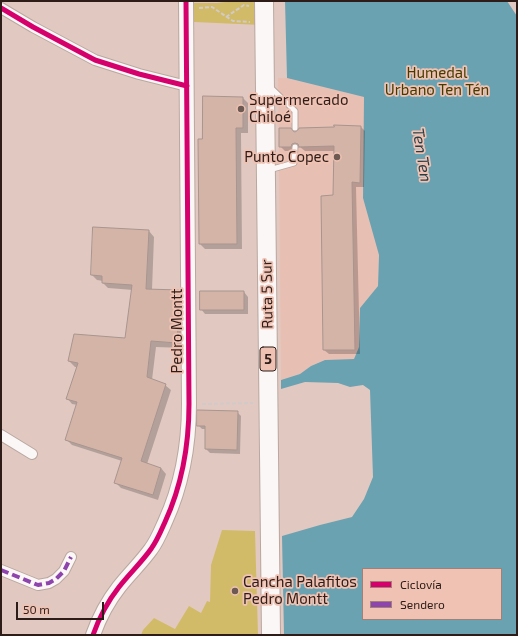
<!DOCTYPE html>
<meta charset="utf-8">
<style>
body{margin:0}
#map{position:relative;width:518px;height:636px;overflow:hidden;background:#e1c9c1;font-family:"Exo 2",sans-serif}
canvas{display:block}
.frame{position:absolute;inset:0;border:2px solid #2d1c17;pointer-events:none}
.legend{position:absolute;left:362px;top:568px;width:140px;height:52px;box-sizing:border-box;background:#efc2b3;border:1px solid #a18075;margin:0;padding:5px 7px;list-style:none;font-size:12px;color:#2d1c17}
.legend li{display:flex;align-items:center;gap:8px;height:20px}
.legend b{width:20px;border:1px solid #a18075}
.scale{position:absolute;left:16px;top:602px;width:88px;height:18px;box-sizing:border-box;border:2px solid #2d1c17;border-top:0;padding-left:5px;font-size:12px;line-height:14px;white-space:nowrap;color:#2d1c17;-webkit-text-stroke:3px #efc2b3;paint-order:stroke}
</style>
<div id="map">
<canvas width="518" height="636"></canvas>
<div class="frame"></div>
<ul class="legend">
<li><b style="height:5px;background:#d6006c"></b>Ciclovía</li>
<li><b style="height:5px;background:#8e44ad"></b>Sendero</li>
</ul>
<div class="scale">50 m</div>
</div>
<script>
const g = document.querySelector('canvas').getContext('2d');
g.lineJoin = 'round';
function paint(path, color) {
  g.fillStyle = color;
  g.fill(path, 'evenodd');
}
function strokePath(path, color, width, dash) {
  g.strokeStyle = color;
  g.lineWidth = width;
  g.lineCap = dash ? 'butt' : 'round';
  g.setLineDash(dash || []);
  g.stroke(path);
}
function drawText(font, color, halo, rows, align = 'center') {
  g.font = font + ' "Exo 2",sans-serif';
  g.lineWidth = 3.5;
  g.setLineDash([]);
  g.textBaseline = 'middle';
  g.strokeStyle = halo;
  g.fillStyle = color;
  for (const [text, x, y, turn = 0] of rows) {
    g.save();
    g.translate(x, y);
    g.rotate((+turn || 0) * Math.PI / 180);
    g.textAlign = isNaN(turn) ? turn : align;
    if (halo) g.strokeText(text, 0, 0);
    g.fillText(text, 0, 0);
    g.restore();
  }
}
paint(new Path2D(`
 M278,78H287L364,97L379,255L378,286L360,308L359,347L354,359L325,360L311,366L300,374L281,380Z`), '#e8c0b3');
paint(new Path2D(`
 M234,1H261V25L194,22V3H217Z
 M222,530L255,531L258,635H141L143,630L154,618L175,629L189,606L201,613L207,601L210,602L211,565Z`), '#d2bb68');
paint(new Path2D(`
 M285,1H507L517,16V635H284L282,536L320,525L352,517L364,499L373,477L370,390L363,385L350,387L338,383L305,382L281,389V380L300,374L311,366L325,360L354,359L359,347L360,308L378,286L379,255L363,198L364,97L287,78ZM363,569H501V619H363Z`), '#6ba2b1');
paint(new Path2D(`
 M243,98L248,103V133H241L242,249H205L200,244L203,140Z
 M361,127L365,131L364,187H356L360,354H329L324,350L334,196L335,151H305L300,147L296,149V151H285L280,146L295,133Z
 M149,231L154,237L152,290L179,291L185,297L183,348L156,347L152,380L165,385L171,390L147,464L161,468L166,474L158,500L121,488L115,482L122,461L72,445L67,440L78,405L72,404L67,398L77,367H75L69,361L126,339L133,290L108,288L103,283V281L97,280L92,275Z
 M244,292L248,297V314H205L201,309Z
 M237,412L241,416L240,454L210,453L206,449V429H202L198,425Z`), '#0003');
const building = new Path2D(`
 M203,96L243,97V128H236L237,244H199L198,139H202Z
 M334,125L361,126L360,183L352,182L355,350H323L321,196L333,195L334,146L299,147L298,144L295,143L292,144L291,147H279V128H291L293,131L295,132L298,130L299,128L334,127Z
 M93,227L149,230L146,289L180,290L177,343L151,341L147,377L166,384L141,461L161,468L153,495L114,483L122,458L65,440L77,402L66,399L78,363L68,361L74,334L125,338L132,285L102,283V276L91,275Z
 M200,291H244V310H200Z
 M197,410L238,411L237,450L205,449V426H197Z`);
paint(building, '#d5b4a8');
strokePath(building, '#a7958f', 1);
const lane = new Path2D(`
 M269,86L295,111V128
 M269,170L294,163L295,147`);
const street = new Path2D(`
 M1,8L33,27L95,60L139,74L187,86
 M1,435L32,454
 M1,570L38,585L49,583L56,579L64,571L71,557`);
const secondary = new Path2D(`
 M93,635C99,618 108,601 119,587C129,574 141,563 151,549C157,541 161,531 165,522C182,485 189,445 189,404L186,1`);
const highway = new Path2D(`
 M264,1L271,635`);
strokePath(lane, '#baa7a0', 7);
strokePath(street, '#baa7a0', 12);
strokePath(secondary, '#baa7a0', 16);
strokePath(highway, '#baa7a0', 20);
strokePath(new Path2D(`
 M199,8L212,7L233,21L250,22
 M226,17L244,5L249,6
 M202,404L253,403`), '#d1cac8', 2, [4, 2]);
strokePath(lane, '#faf7f6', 5);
strokePath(street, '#faf7f6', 10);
strokePath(secondary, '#faf7f6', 14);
strokePath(highway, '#faf7f6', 18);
strokePath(new Path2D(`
 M1,570L38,585L49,583L56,579L64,571L71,557`), '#8e44ad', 4, [8, 4]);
strokePath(new Path2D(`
 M1,8L33,27L95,60L139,74L187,86
 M93,635C99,618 108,601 119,587C129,574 141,563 151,549C157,541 161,531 165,522C182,485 189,445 189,404L186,1`), '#d6006c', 5);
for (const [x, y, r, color] of [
 [241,109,4,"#6c5952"],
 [337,157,4,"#6c5952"],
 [235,591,4,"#6c5952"]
]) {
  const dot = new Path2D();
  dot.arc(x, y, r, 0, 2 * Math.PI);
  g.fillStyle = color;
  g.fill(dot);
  strokePath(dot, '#efc2b3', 1.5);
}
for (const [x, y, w] of [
 [268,359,16]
]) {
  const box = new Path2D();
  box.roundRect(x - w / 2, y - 12, w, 24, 3);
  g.fillStyle = '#efc2b3';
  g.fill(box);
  strokePath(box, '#2d1c17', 1);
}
drawText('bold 14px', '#2d1c17', null, [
 ["5",268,359]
]);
drawText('15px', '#443b01', '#efc2b3', [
 ["Humedal",437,73],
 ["Urbano Ten Tén",437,90]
]);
drawText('15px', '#2d1c17', '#efc2b3', [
 ["Supermercado",249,100],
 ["Chiloé",249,117],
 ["Punto Copec",329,157,"right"],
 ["Cancha Palafitos",243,582],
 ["Pedro Montt",243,599]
], 'left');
drawText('15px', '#2d1c17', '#efc2b3', [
 ["Ruta 5 Sur",267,294,-91],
 ["Pedro Montt",177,331,-90]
]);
drawText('italic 16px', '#233e46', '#efc2b3', [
 ["Ten Ten",422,155,81]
]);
</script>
